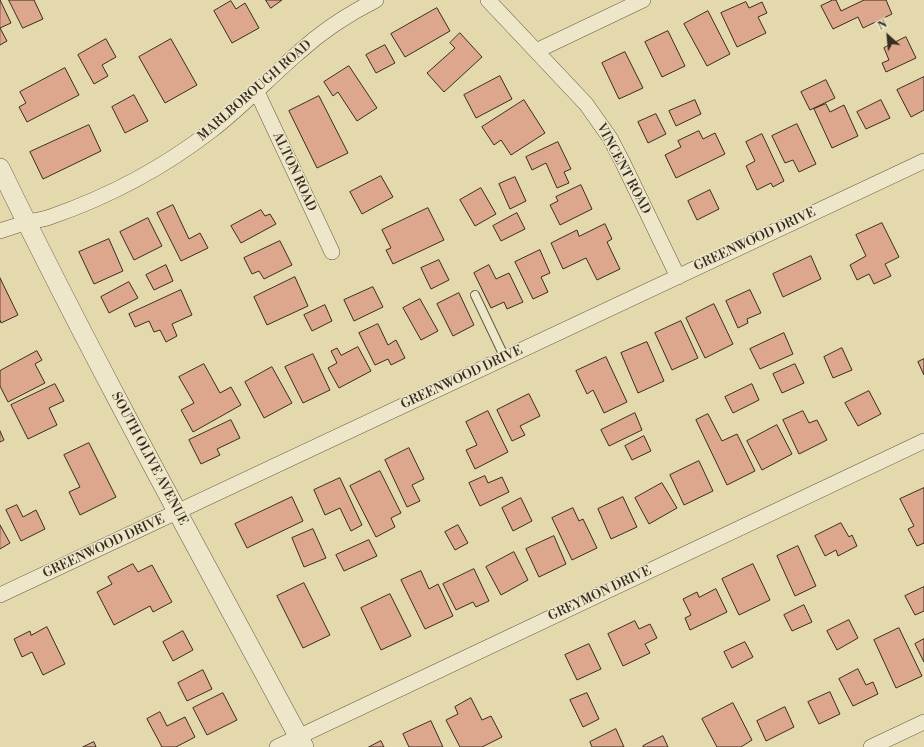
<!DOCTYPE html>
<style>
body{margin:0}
#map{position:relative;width:924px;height:747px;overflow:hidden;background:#e4d9ac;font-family:"Libre Bodoni",serif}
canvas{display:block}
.north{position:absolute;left:868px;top:16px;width:40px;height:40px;-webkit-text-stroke:3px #ede6c9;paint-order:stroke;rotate:333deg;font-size:11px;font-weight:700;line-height:16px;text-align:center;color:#392d20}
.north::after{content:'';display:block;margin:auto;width:14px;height:18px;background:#392d20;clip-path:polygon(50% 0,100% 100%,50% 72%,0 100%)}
</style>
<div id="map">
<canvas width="924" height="747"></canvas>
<div class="north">N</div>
</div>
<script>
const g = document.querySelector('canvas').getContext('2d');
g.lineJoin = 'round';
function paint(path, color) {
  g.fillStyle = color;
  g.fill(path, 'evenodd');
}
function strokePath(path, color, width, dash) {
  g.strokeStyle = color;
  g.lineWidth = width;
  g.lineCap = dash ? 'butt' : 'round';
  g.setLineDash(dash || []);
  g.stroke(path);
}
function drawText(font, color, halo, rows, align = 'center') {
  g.font = font + ' "Libre Bodoni",serif';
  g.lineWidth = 3;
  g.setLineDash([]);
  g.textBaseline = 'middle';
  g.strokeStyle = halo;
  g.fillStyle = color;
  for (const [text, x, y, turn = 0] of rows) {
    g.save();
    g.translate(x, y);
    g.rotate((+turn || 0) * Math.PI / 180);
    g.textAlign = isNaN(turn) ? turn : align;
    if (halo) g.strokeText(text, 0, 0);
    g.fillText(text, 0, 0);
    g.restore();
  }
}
const building = new Path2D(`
 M0,0L11,23L0,28L7,41L0,45Z
 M9,0H34L43,19L23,28Z
 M266,0H282L271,8Z
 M833,0H836L841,11L864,0H886L892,14L863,28L858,17L833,29L821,6Z
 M231,1L236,9L245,3L259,28L232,43L214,11Z
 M746,2L749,8L762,2L767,13L758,17L766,33L737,47L721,13Z
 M437,8L450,31L405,57L391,34Z
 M708,11L730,54L707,66L684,24Z
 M668,31L685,66L662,77L645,42Z
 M460,33L482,57L444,92L427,73L455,48L450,43Z
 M906,37L916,58L886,72L882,63L889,60L884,48Z
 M106,39L116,57L102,65L108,76L94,84L78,55Z
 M171,39L197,85L165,103L139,57Z
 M385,45L395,63L376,73L366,55Z
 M625,52L643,88L619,99L602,63Z
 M349,66L377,108L357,121L338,92L333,96L324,82Z
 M65,68L79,95L27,122L19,107L26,103L20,92Z
 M500,76L512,99L476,118L464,95Z
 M924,77V110L911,117L897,90Z
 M826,80L835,98L810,110L801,92Z
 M134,95L148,121L125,133L112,107Z
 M319,96L348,153L317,168L289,111Z
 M524,100L545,133L511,155L501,140L494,145L482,127Z
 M695,100L701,114L676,126L669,111Z
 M881,100L890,118L866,129L857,112Z
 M826,104L830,112L844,105L858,136L832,148L814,109Z
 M656,114L666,134L648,143L638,122Z
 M797,124L816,164L799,172L793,160L785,163L772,136Z
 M89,125L101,151L43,179L30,152Z
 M699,131L703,139L715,133L725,154L676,178L665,155L681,147L678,141Z
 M762,134L784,181L773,187L771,183L757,190L746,166L755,161L746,142Z
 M558,142L571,169L564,172L569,183L557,188L546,163L532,170L526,157Z
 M381,176L393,197L362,214L350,192Z
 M515,177L526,201L510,209L499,184Z
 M581,185L592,209L560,225L550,205L558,201L556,197Z
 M481,188L496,214L475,226L460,200Z
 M710,190L719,209L697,220L688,201Z
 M173,205L189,239L200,233L208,248L181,261L157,213Z
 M428,208L444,240L393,264L386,250L391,248L382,230Z
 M261,210L265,216L270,214L276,224L241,243L231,226Z
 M517,213L525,229L501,241L493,226Z
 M148,218L162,246L134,260L120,232Z
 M882,223L899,257L885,264L891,276L874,284L869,274L857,280L850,265L866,256L856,235Z
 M605,224L612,239L607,242L620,269L597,280L586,258L563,269L551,243L577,230L579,236Z
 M109,239L123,271L94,284L79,252Z
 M280,241L292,265L264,279L259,271L252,274L244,258Z
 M540,250L550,273L541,277L548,292L533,299L515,262Z
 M811,256L821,279L783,297L773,274Z
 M439,260L449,280L431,289L421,268Z
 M166,265L173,281L154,290L146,275Z
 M489,265L496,279L509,273L523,302L507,309L504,302L491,308L474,273Z
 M295,277L308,306L267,325L254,297Z
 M0,278L18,315L1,323L0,320Z
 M129,282L138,298L109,313L101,297Z
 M373,287L383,307L354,321L344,300Z
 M181,290L192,315L172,324L177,336L166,342L160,330L154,332L149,321L135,327L129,314Z
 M750,290L761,313L747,319L748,323L738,328L726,301Z
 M459,293L474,325L453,336L437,304Z
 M420,299L438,331L421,340L403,308Z
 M714,304L733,344L705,358L686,318Z
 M325,305L332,321L312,331L304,315Z
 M681,321L698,358L672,370L655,333Z
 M378,324L388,345L396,340L405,358L391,365L388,359L375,365L359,333Z
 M784,333L793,354L760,369L750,349Z
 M647,342L664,381L638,393L621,353Z
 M358,347L371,371L339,388L328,368L337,363L331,351L337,348L341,355Z
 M842,348L852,370L833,378L824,357Z
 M37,351L42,360L35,364L45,383L8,402L0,386V371Z
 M313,354L330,390L303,403L285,367Z
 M606,357L627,402L604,413L593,390L587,394L576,371Z
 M924,359V375L918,362Z
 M204,364L220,393L231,387L241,405L193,432L181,410L194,403L179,377Z
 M795,364L804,383L782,393L773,374Z
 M272,367L292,403L264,418L245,382Z
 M55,384L64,401L49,408L57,425L28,439L11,405Z
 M752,384L759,400L733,413L725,397Z
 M869,391L881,414L858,426L845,403Z
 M529,394L540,416L520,426L525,435L512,441L497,410Z
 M488,411L508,452L475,469L466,450L477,445L466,422Z
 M803,411L809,423L817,420L827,440L799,454L783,420Z
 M635,413L642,430L609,446L601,430Z
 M708,414L722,441L737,434L755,471L727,485L696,420Z
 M231,420L240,438L217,449L220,455L201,464L189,440Z
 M777,425L792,454L762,470L747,441Z
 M0,431L4,440L0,442Z
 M644,436L651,451L632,460L625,446Z
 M89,443L116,497L80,515L69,492L80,487L64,455Z
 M409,448L424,479L412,485L420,501L407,507L385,460Z
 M699,461L713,491L684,505L670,475Z
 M380,471L401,513L391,518L395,527L376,537L350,486Z
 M485,476L488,483L502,477L509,492L480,506L469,483Z
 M340,478L362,525L351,531L340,508L325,515L314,490Z
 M662,483L677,508L649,524L635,498Z
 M924,488V543L917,546L908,529L914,526L900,499Z
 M292,497L303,521L247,548L235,524Z
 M623,497L637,527L611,539L598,509Z
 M521,498L532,521L513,531L502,508Z
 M17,505L23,517L36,510L45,529L21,541L6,510Z
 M573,508L579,521L583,519L597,548L572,560L552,518Z
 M841,523L849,537L852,535L857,546L838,556L836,550L825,556L815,536Z
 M0,525L10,543L0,549Z
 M458,525L468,543L455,550L445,532Z
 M313,529L326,558L304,567L292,538Z
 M554,536L566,564L539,577L526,549Z
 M369,540L377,556L344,571L336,555Z
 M798,546L816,586L795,596L777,556Z
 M514,552L528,580L501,595L486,567Z
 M133,564L138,572L152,565L172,602L153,612L150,606L114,625L97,592L112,584L108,577Z
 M753,564L770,600L739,615L722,579Z
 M474,569L489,601L476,607L473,602L456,610L443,584Z
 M421,571L429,589L438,584L453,616L425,629L401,580Z
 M304,583L330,635L303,648L277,596Z
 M924,587V611L915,615L905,596Z
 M716,589L727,612L690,630L685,618L691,615L683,599L697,592L699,597Z
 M390,594L411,636L381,650L361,608Z
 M804,605L812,622L792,631L784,615Z
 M849,620L858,638L837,650L827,631Z
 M635,621L639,629L650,624L657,638L645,644L650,653L623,666L608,634Z
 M47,627L65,664L43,675L32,652L22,657L14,639L30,631L31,635Z
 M899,628L922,676L896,688L874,640Z
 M183,631L193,650L173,661L163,642Z
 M924,639V662L915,644Z
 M745,642L753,657L732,668L724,652Z
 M589,644L601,669L577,680L565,655Z
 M858,669L866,685L873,682L878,694L853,706L839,679Z
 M203,670L212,689L187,701L178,683Z
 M830,692L840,714L819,724L808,702Z
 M223,693L237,720L207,735L193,708Z
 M587,693L599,719L583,727L570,700Z
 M471,698L482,720L491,716L502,737L482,747H460L446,720L458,714L455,707Z
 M733,703L752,740L741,747H717L702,719Z
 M785,707L794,727L766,741L757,721Z
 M160,712L167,726L185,717L195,737L176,747H162L147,719Z
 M431,721L443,747H409L403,734Z
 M616,729L624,747H592L590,742Z
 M663,736L668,747H643V746Z
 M381,741L384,747H369Z
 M94,742L96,747H83Z`);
paint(building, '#dda78e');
strokePath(building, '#392d20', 1);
const service = new Path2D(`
 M475,295L505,358`);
const minor = new Path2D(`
 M488,0L586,104L610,138L623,163L678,277
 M536,51L643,0
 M257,92L332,252
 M0,231C9,228 17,225 26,223C34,220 42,220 50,217C108,197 163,168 212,130C243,106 269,78 298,53C321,32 348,14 376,0
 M0,595L924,161
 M277,747L924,441
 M871,747L924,722`);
const tertiary = new Path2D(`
 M0,168C95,364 201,555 304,747`);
strokePath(service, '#645843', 10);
strokePath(minor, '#645843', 16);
strokePath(tertiary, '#645843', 20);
strokePath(service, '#ede6c9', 8);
strokePath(minor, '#ede6c9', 15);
strokePath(tertiary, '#ede6c9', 19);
drawText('13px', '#392d20', '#ede6c9', [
 ["MARLBOROUGH ROAD",255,91,-41],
 ["VINCENT ROAD",623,169,62],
 ["ALTON ROAD",294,172,65],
 ["GREENWOOD DRIVE",755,240,-25],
 ["GREENWOOD DRIVE",462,378,-25],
 ["SOUTH OLIVE AVENUE",149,459,62],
 ["GREENWOOD DRIVE",104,547,-25],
 ["GREYMON DRIVE",600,594,-25]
]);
</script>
